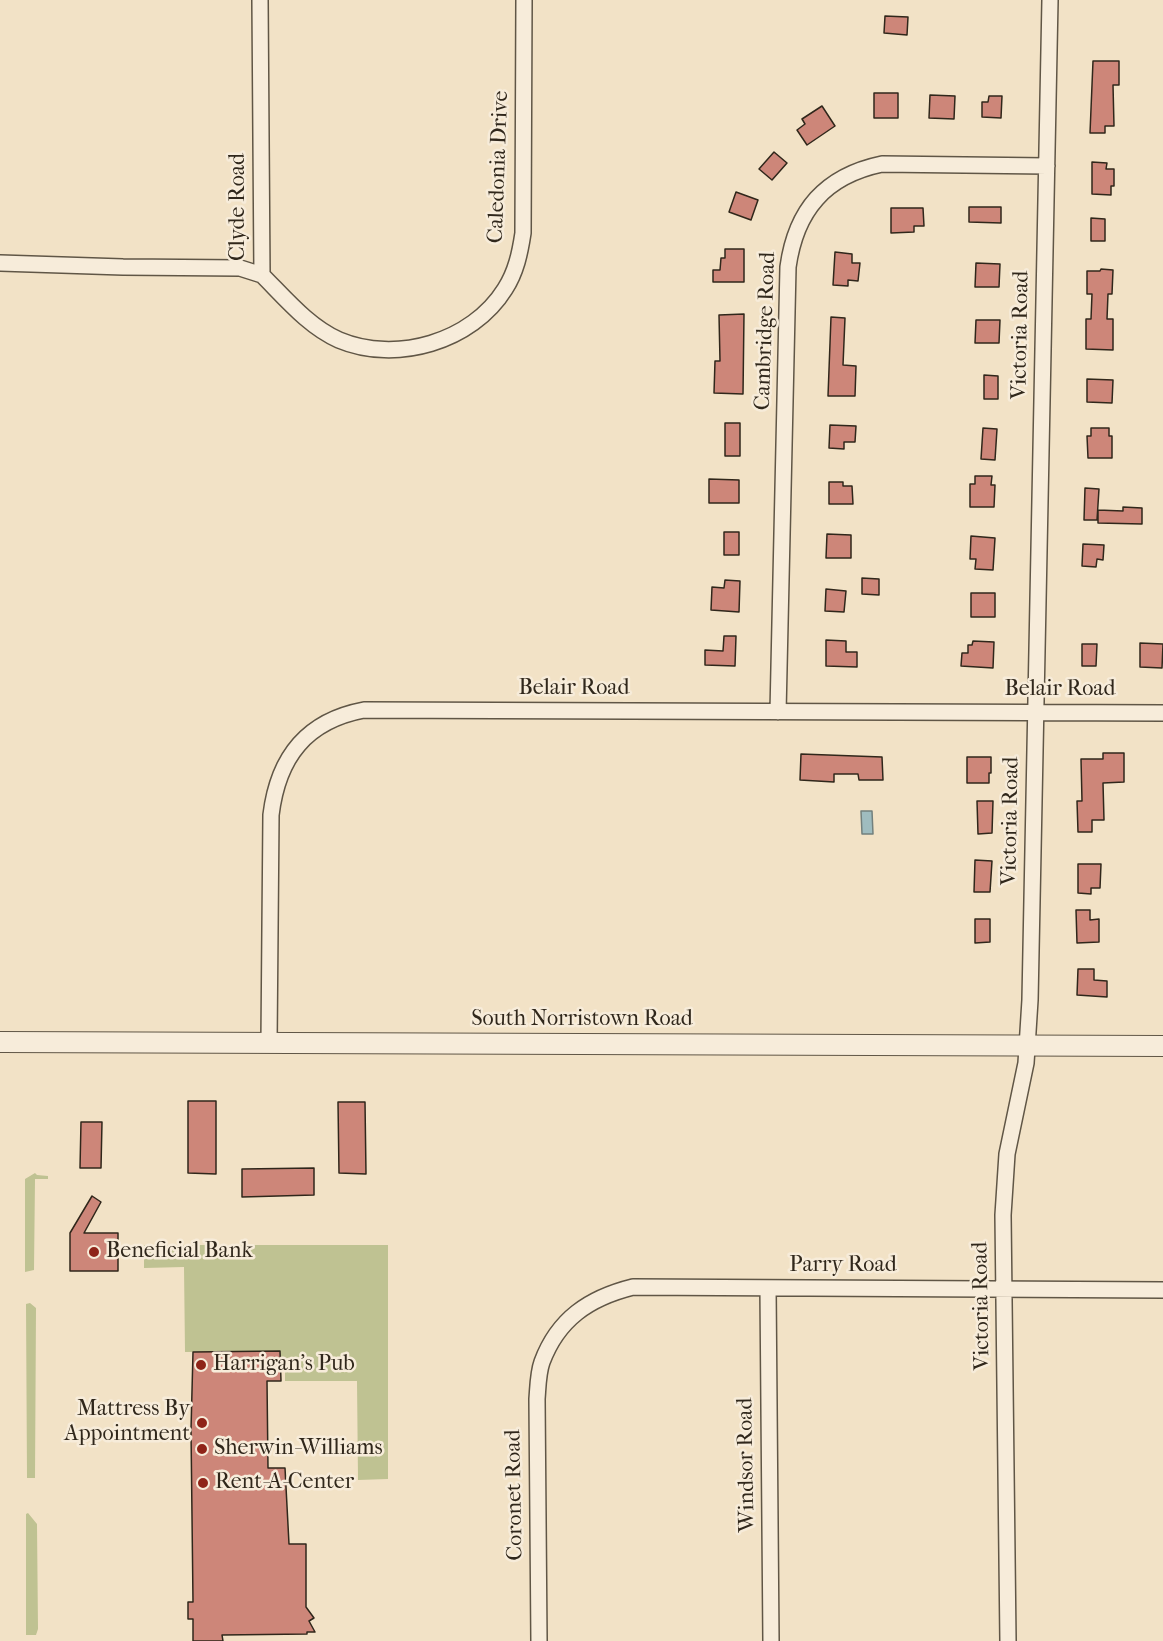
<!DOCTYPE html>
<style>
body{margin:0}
canvas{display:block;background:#f2e2c6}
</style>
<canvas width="1163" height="1641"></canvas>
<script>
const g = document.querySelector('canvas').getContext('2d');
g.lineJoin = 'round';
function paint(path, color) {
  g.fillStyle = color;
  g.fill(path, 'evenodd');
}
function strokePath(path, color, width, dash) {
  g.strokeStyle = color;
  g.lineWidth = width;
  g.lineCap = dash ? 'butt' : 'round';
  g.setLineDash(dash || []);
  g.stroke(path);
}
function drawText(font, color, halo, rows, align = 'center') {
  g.font = font + ' "IM FELL French Canon",serif';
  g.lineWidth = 5;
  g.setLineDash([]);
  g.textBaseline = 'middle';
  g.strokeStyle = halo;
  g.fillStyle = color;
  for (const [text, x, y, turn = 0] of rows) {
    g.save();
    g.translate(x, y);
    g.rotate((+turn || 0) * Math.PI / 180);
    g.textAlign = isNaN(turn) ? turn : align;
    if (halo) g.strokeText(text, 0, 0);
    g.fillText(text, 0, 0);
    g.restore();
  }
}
paint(new Path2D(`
 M35,1173L37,1175L48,1176V1179H35L34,1270L25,1272V1179Z
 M144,1245H388V1479L358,1480L357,1381H285V1361H281L280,1351L185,1352L184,1267L144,1268Z
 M30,1303L36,1308L35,1478H27L26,1304Z
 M28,1513L37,1524L38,1629L36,1635H26V1514Z`), '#bfc292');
const water = new Path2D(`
 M861,811H872L873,834H862Z`);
paint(water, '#9fbcbf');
strokePath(water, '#73807d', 1.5);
const building = new Path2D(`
 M885,16L908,17L907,35L884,33Z
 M1093,61H1119V85H1113L1114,126H1105V133H1090Z
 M874,93H898V118H874Z
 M930,95L955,96L954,119L929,118Z
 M989,96H1002L1001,118L982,117V102H988Z
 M822,106L835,126L807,145L797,130L805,124L802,119Z
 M774,152L787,163L772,180L759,169Z
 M1092,162L1107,163L1106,169H1114V186H1111V195L1092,194Z
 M736,192L758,200L751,220L729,212Z
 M969,207H1001V223L969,222Z
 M891,208H923L924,226H914V232L891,233Z
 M1091,218L1105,219V241H1091Z
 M725,249H744V282H713V270H720L721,258H725Z
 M835,252L852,254V263H860L858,281L848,280V286L833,285Z
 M976,263L1000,264L999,287H975Z
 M1101,269L1113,270L1112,294H1108L1107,319H1113V350L1086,349V319H1091L1092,294H1087V271H1100Z
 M744,314L743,394L714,393L715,361H720L719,315Z
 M831,317L845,318L843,365L856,366L855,396H828Z
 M976,320H1000L999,343H975Z
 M984,375L998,376V399H984Z
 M1087,379L1113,380L1112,403L1087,402Z
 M725,423H740V456H725Z
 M830,425L856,426L855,442H844V449L829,448Z
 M983,428L997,429L995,460L981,459Z
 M1091,428H1109V436H1112V458H1088L1087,436H1091Z
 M975,476H992L991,485H995L994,507H970V484H975Z
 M709,479L739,480V503H709Z
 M829,482H843V486H852L853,504H829Z
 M1085,488L1099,489L1097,520H1084Z
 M1123,507L1142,508V524L1098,523V510L1123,511Z
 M724,532H739V555H724Z
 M827,534L851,535V558H826Z
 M971,536L995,538L993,570L975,569L976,559H970Z
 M1083,544L1104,545L1103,560L1097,559L1096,567L1082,566Z
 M862,578L879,579V595L862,594Z
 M725,580L740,581L739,612L711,610L712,587L724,588Z
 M826,589L846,591L844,612L825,611Z
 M971,593H995V617H971Z
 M724,636H736L735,666L705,665V650L723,651Z
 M826,640L846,641V652H857V667L826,666Z
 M973,641L994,642L993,668L961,666L962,653H968V645H972Z
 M1140,643L1163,644L1162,668L1140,667Z
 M1082,644H1097L1096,666H1082Z
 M1103,753H1124V782L1103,783L1104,820H1092V832H1078L1077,801H1082L1081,759H1103Z
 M801,754L882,757L883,780H859L858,774H834V782L800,780Z
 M967,757H991V773H989V783H967Z
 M977,801H993L992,833L978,834Z
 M975,860L992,861L990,892H974Z
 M1078,864H1101L1100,888H1091V894L1078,893Z
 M1076,910H1090V920L1099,919V942L1077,943Z
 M975,919H990V942L975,943Z
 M1078,969H1094V980L1107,981V997L1077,995Z
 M188,1101H216V1174L188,1173Z
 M338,1102H365L366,1174L339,1173Z
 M81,1122H102L101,1168H80Z
 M314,1168V1195L242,1197V1169Z
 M92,1196L101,1202L84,1233H118V1271H70V1233Z
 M280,1351L281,1381H267L268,1468H285L289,1544H306V1607L314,1618L309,1621L315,1632H307V1634L222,1635L223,1641H193V1619H188V1602H193L191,1430L193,1352Z`);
paint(building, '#cd8679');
strokePath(building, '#30271b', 1.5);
const minor = new Path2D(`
 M260,0L262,275C285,298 309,327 339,340C396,364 472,342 505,289C516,272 520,253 523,233L524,0
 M0,263L123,267L240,268L262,275
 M778,712L788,267C796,210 825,176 882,164L1047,166
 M269,1042L271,815C278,757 306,721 364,710L1163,713
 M768,1288L771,1641
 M539,1641L537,1399C538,1387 538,1373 542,1362C558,1319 589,1298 633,1287L1163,1290
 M1008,1641L1003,1215L1007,1154L1026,1063L1030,1000L1050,0`);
const tertiary = new Path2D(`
 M0,1042L1163,1046`);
strokePath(minor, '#605646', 18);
strokePath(tertiary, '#605646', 22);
strokePath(minor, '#f7ecda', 15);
strokePath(tertiary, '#f7ecda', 20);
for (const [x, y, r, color] of [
 [94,1252,6,"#8f2418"],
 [201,1365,6,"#8f2418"],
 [202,1423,6,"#8f2418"],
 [202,1449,6,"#8f2418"],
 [203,1483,6,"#8f2418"]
]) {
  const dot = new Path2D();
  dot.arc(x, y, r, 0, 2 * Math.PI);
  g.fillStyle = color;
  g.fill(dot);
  strokePath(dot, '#f7ecda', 2);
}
drawText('22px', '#30271b', '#f7ecda', [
 ["Caledonia Drive",499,167,-88],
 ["Clyde Road",239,207,-90],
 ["Cambridge Road",766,331,-88],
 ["Victoria Road",1021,335,-89],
 ["Belair Road",574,689],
 ["Belair Road",1060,690],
 ["Victoria Road",1011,821,-89],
 ["South Norristown Road",582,1020],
 ["Parry Road",843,1266],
 ["Victoria Road",982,1306,-91],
 ["Windsor Road",747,1465,-91],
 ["Coronet Road",515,1495,-91]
]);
drawText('22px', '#30271b', '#f7ecda', [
 ["Beneficial Bank",106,1252],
 ["Harrigan's Pub",213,1365],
 ["Mattress By",190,1410,"right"],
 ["Appointment",190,1435,"right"],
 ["Sherwin-Williams",214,1449],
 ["Rent-A-Center",215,1483]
], 'left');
</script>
